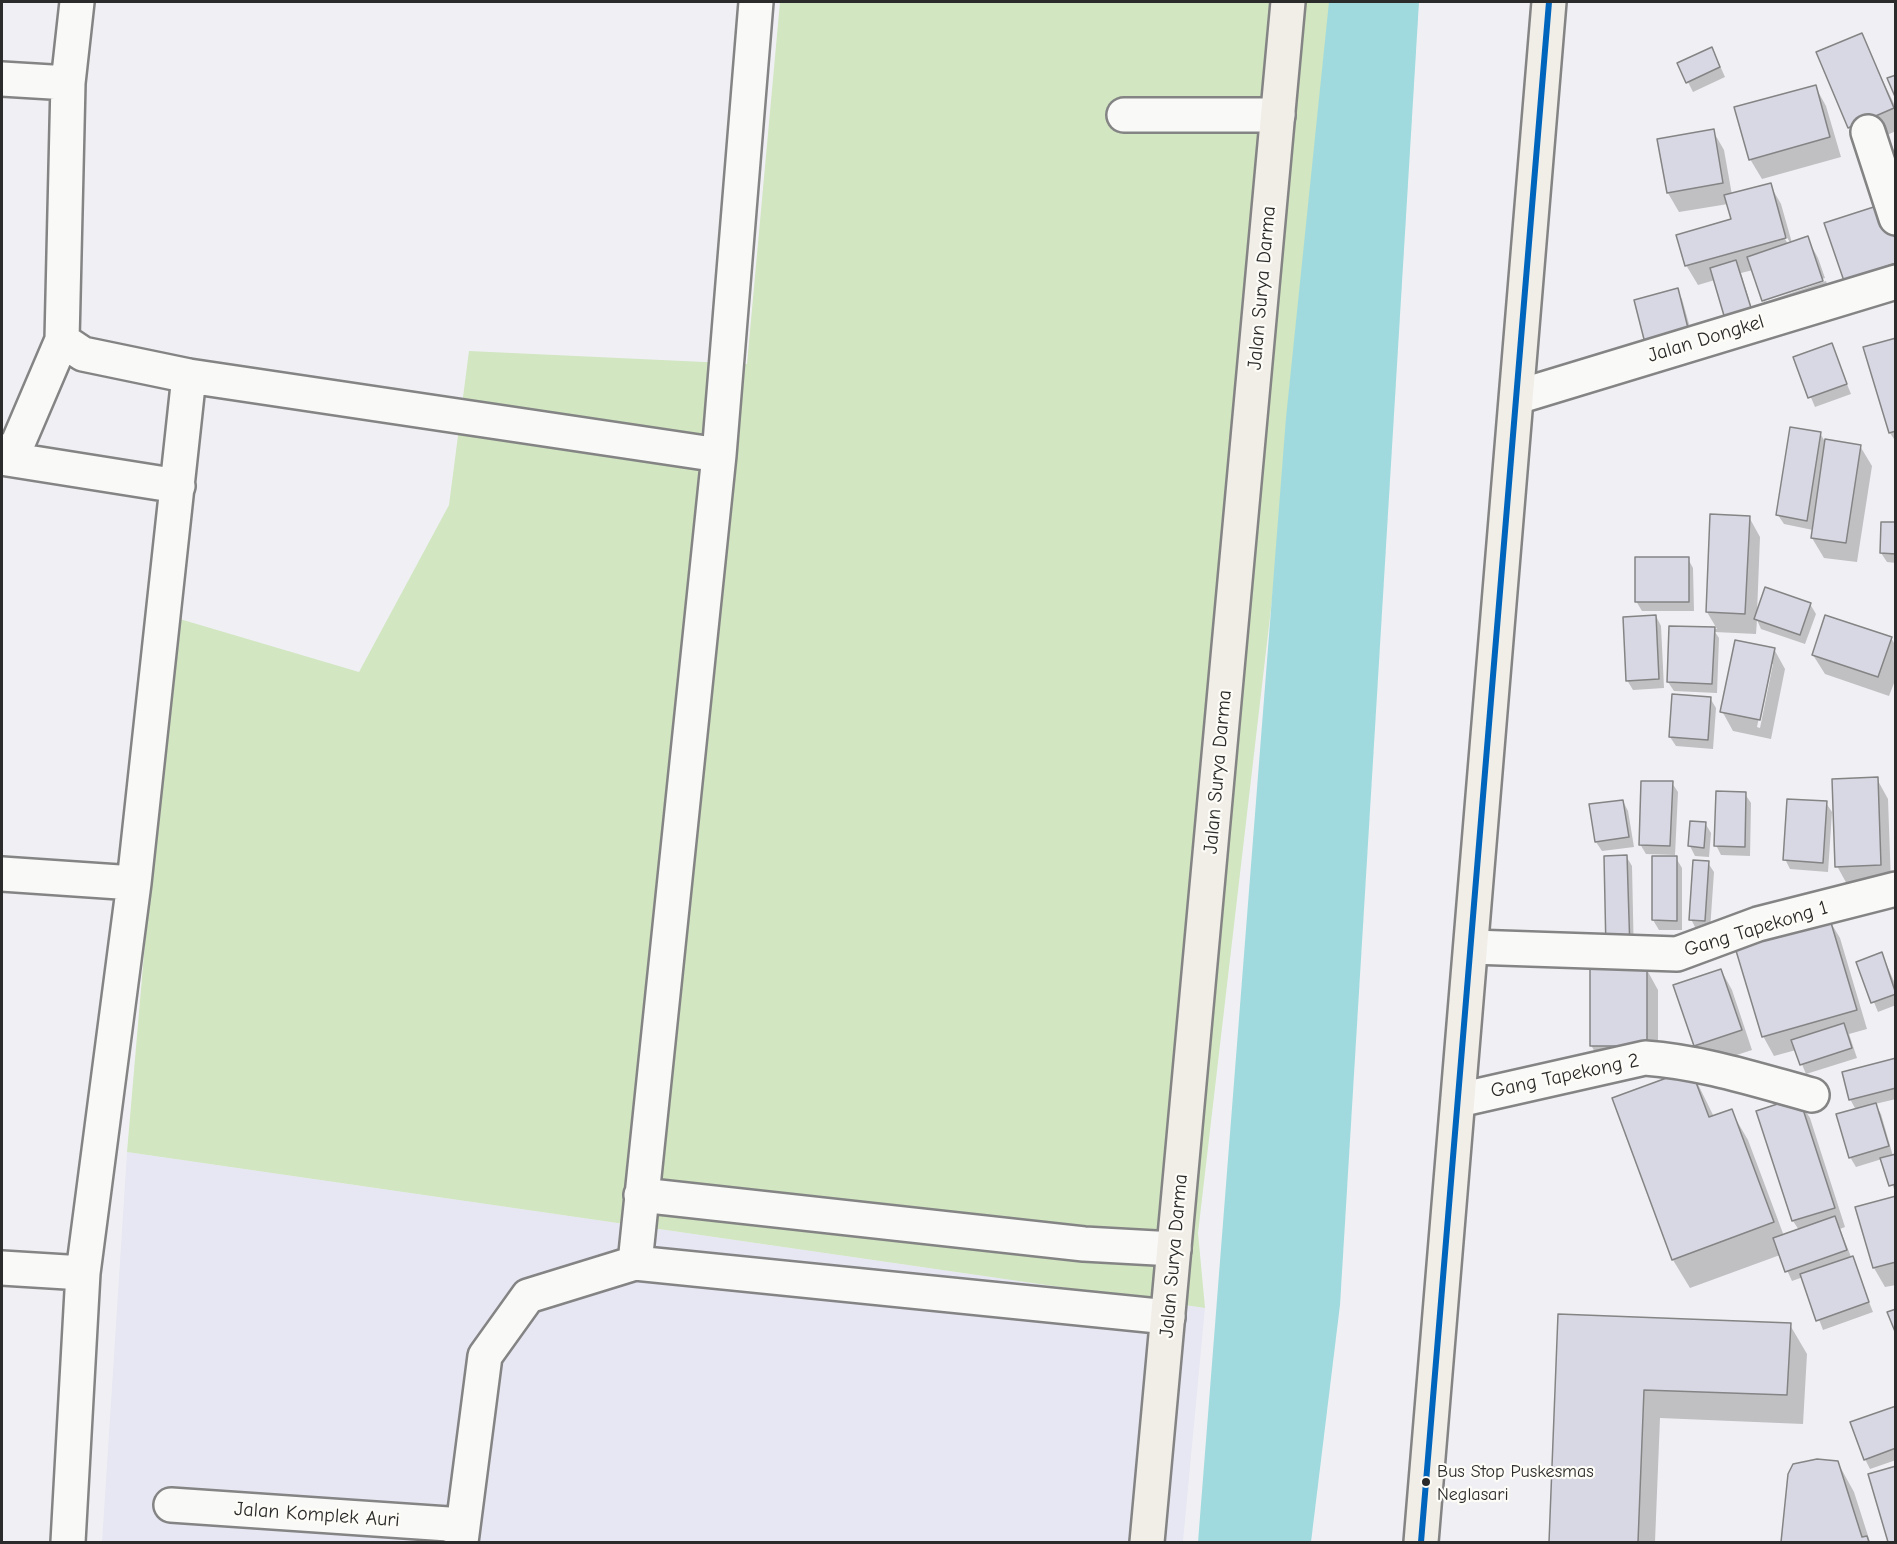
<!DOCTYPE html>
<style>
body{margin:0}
#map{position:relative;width:1897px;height:1544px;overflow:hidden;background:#f0f0f4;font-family:"Comic Neue",sans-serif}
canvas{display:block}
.frame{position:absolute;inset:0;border:3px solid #2b2b2b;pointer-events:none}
</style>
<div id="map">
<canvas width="1897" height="1544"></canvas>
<div class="frame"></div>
</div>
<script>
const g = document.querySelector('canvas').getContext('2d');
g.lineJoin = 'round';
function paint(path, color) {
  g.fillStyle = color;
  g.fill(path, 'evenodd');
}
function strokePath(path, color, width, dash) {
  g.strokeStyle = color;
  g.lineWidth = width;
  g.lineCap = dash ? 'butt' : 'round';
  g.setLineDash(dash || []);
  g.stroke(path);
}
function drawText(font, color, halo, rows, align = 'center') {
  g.font = font + ' "Comic Neue",sans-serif';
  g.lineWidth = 4.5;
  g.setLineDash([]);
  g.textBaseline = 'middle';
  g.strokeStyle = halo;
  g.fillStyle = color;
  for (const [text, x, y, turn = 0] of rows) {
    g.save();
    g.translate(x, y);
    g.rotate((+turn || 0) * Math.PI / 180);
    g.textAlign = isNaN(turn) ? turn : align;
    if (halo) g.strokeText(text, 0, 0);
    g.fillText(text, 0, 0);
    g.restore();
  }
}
paint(new Path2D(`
 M127,1152L1205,1308L1183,1542H102Z`), '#e7e7f3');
paint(new Path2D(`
 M780,2H1338L1286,480L1198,1233L1205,1308L127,1152L173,617L359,672L449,505L469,351L747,364Z`), '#d1e6c1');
paint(new Path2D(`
 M1329,2H1419L1340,1305L1311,1542H1198L1286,418Z`), '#a0dade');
paint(new Path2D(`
 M1861,35L1896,108V131L1860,147L1849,127Z
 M1717,59L1725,77L1693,92L1679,64Z
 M1815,86L1826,106L1841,157L1762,179L1750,159Z
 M1713,131L1724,150L1732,195L1770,185L1781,204L1792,243L1807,238L1818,258L1825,278L1765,299V302L1826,281L1833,300L1775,320L1764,301L1753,270L1741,273L1752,309L1726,317L1715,280L1698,285L1686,265L1732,220L1728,204L1679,212L1668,193ZM1783,231L1791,244H1788L1781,232Z
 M1896,231V287L1845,280Z
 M1677,290L1682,299L1696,349L1636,301Z
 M1896,340V442L1890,433Z
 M1831,345L1851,394L1815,407L1794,357Z
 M1820,433L1824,440L1860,446L1872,466L1857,562L1824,558L1812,538L1813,530L1784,524L1778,515Z
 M1749,517L1760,537L1757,613L1810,604L1816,614L1805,644L1761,629L1757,620L1756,634L1715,632L1719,638L1717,693L1674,691L1668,682L1670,627L1717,629L1707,612Z
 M1896,524V563L1887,562L1881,553Z
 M1688,559L1693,568L1694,611H1642L1636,601Z
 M1656,616L1661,626L1664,688L1633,690L1627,680Z
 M1891,638L1896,646V678L1889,696L1825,674L1813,655Z
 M1774,649L1785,669L1771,739L1733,731L1722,711ZM1770,664H1773L1760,728L1757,727Z
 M1710,698L1716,708L1713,749L1676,746L1670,737Z
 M1877,779L1888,799L1891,884L1848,886L1837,866Z
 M1672,783L1678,792L1675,855L1646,854L1640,844Z
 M1745,794L1751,803L1750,856L1721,855L1716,845Z
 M1623,801L1628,811L1634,847L1602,851L1596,842L1591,805Z
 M1826,803L1832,812L1828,872L1790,869L1785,859Z
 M1705,823L1711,833L1709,857L1695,856L1690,846Z
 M1626,856L1632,866L1634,960H1613Z
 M1676,858L1682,868V930H1659L1653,920Z
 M1708,863L1714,872L1710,930L1696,929L1691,919Z
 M1828,918L1840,938L1867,1029L1849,1034L1857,1058L1806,1074L1796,1050L1774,1056L1763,1036Z
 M1882,954L1896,986V1005L1878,1012L1858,963Z
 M1647,970L1658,990V1065H1602L1591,1045Z
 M1721,970L1732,990L1752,1050L1706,1065L1695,1046L1675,986Z
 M1896,1060V1099L1875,1104L1881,1114L1893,1156L1896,1155V1194L1882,1159L1856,1167L1850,1157L1856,1110L1850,1099Z
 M1691,1070L1714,1117L1731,1111L1748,1140L1784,1236L1799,1230L1793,1221L1758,1112L1798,1099L1810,1118L1845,1227L1840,1229L1873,1312L1823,1330L1803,1277L1792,1281L1780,1255L1690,1288L1673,1260L1614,1099Z
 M1896,1197V1285L1885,1287L1874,1268L1857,1208Z
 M1560,1315L1790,1325L1807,1354L1803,1424L1660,1418L1655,1542H1551Z
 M1896,1408V1460L1870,1469L1865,1459Z
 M1838,1463L1854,1492L1870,1542H1782L1789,1474Z`), '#0003');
const building = new Path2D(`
 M1862,33L1894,108L1848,128L1816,52Z
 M1712,47L1720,67L1686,83L1677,63Z
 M1896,75V99L1887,78Z
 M1816,85L1830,137L1749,160L1734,107Z
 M1714,129L1723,183L1667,193L1657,139Z
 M1771,183L1786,238L1685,266L1676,235L1731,219L1724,195Z
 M1883,204L1896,241V263L1844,281L1824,223Z
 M1808,236L1823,281L1762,301L1747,257Z
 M1736,260L1752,311L1725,319L1710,268Z
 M1678,288L1691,340L1647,351L1634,300Z
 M1896,338V431L1889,433L1863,347Z
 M1832,343L1847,384L1808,398L1793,357Z
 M1790,427L1821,432L1807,521L1776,515Z
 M1825,439L1861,445L1846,543L1811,538Z
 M1710,514L1750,516L1745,614L1706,612Z
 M1881,522H1896V554L1880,553Z
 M1635,557H1689V602H1635Z
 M1765,587L1811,603L1800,635L1754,619Z
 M1656,615L1659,679L1626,681L1623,617Z
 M1825,615L1892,637L1878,677L1812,655Z
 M1669,626L1715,627L1712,684L1667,682Z
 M1735,640L1775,648L1760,720L1720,712Z
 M1672,694L1711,697L1708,740L1669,737Z
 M1878,777L1881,865L1835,867L1832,779Z
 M1641,781H1673L1670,846L1639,845Z
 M1716,791L1746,792L1745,847L1714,846Z
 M1787,799L1827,801L1823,863L1783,860Z
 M1623,800L1629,837L1595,842L1589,804Z
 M1690,821L1706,822L1704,848L1688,846Z
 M1627,855L1630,950H1606L1604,856Z
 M1652,856H1677V921L1652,920Z
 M1693,860L1709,861L1705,921L1689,920Z
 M1829,916L1857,1010L1762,1037L1734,944Z
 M1882,952L1896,994L1871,1003L1856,962Z
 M1590,968H1647V1046H1590Z
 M1721,969L1742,1030L1694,1046L1673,985Z
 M1844,1023L1852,1048L1800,1065L1791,1040Z
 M1896,1058V1088L1849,1100L1842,1072Z
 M1691,1069L1709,1117L1732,1109L1774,1222L1672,1260L1612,1098Z
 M1799,1097L1835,1208L1792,1221L1756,1111Z
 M1876,1103L1889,1146L1849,1158L1836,1114Z
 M1896,1154V1184L1889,1186L1880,1158Z
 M1896,1196V1262L1873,1268L1855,1207Z
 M1835,1216L1847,1250L1785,1272L1773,1238Z
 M1853,1256L1869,1302L1816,1321L1800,1274Z
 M1896,1309V1334L1887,1312Z
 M1558,1314L1791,1323L1787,1395L1644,1390L1638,1542H1549Z
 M1896,1406V1448L1864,1460L1850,1422Z
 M1817,1459L1838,1461L1862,1537L1867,1536L1869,1542H1781L1788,1474L1793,1464Z
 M1896,1466V1542H1888L1868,1474Z`);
paint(building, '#d7d8e3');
strokePath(building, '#848485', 1.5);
const minor = new Path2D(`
 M2,79L68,83
 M1124,115H1278
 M1868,132L1896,218
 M62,340L83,354L189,376L719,455
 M1517,397L1896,282
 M2,458L178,486
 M4,458L18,443L62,340L68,83L77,2
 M2,874L134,883
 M1472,947L1677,954L1758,924L1896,889
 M1459,1100L1645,1058C1702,1062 1757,1080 1812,1095
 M641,1195L1084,1244L1174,1249
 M635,1263L719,455L756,2
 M2,1268L83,1273
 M171,1505L463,1525
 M68,1542L83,1273L134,883L189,376
 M461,1542L485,1356L528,1296L635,1263L1168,1317`);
const major = new Path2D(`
 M1147,1542L1288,2
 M1421,1542L1549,2`);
strokePath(minor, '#848485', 38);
strokePath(major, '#848485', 38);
strokePath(minor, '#f9f9f8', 33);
strokePath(major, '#f1ede7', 33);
strokePath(new Path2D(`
 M1421,1542L1549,2`), '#0065bd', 6);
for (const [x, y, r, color] of [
 [1426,1482,5,"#2b2b2b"]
]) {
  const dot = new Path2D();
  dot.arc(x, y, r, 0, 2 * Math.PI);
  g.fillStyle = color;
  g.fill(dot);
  strokePath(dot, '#fdfcf7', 2);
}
drawText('18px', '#2b2b2b', '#fdfcf7', [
 ["Bus Stop Puskesmas",1437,1472],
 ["Neglasari",1437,1495]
], 'left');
drawText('20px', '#2b2b2b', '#fdfcf7', [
 ["Jalan Surya Darma",1262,288,-85],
 ["Jalan Dongkel",1706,339,-17],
 ["Jalan Surya Darma",1218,772,-85],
 ["Gang Tapekong 1",1756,929,-17],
 ["Gang Tapekong 2",1565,1076,-12],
 ["Jalan Surya Darma",1174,1256,-85],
 ["Jalan Komplek Auri",317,1515,4]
]);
</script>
